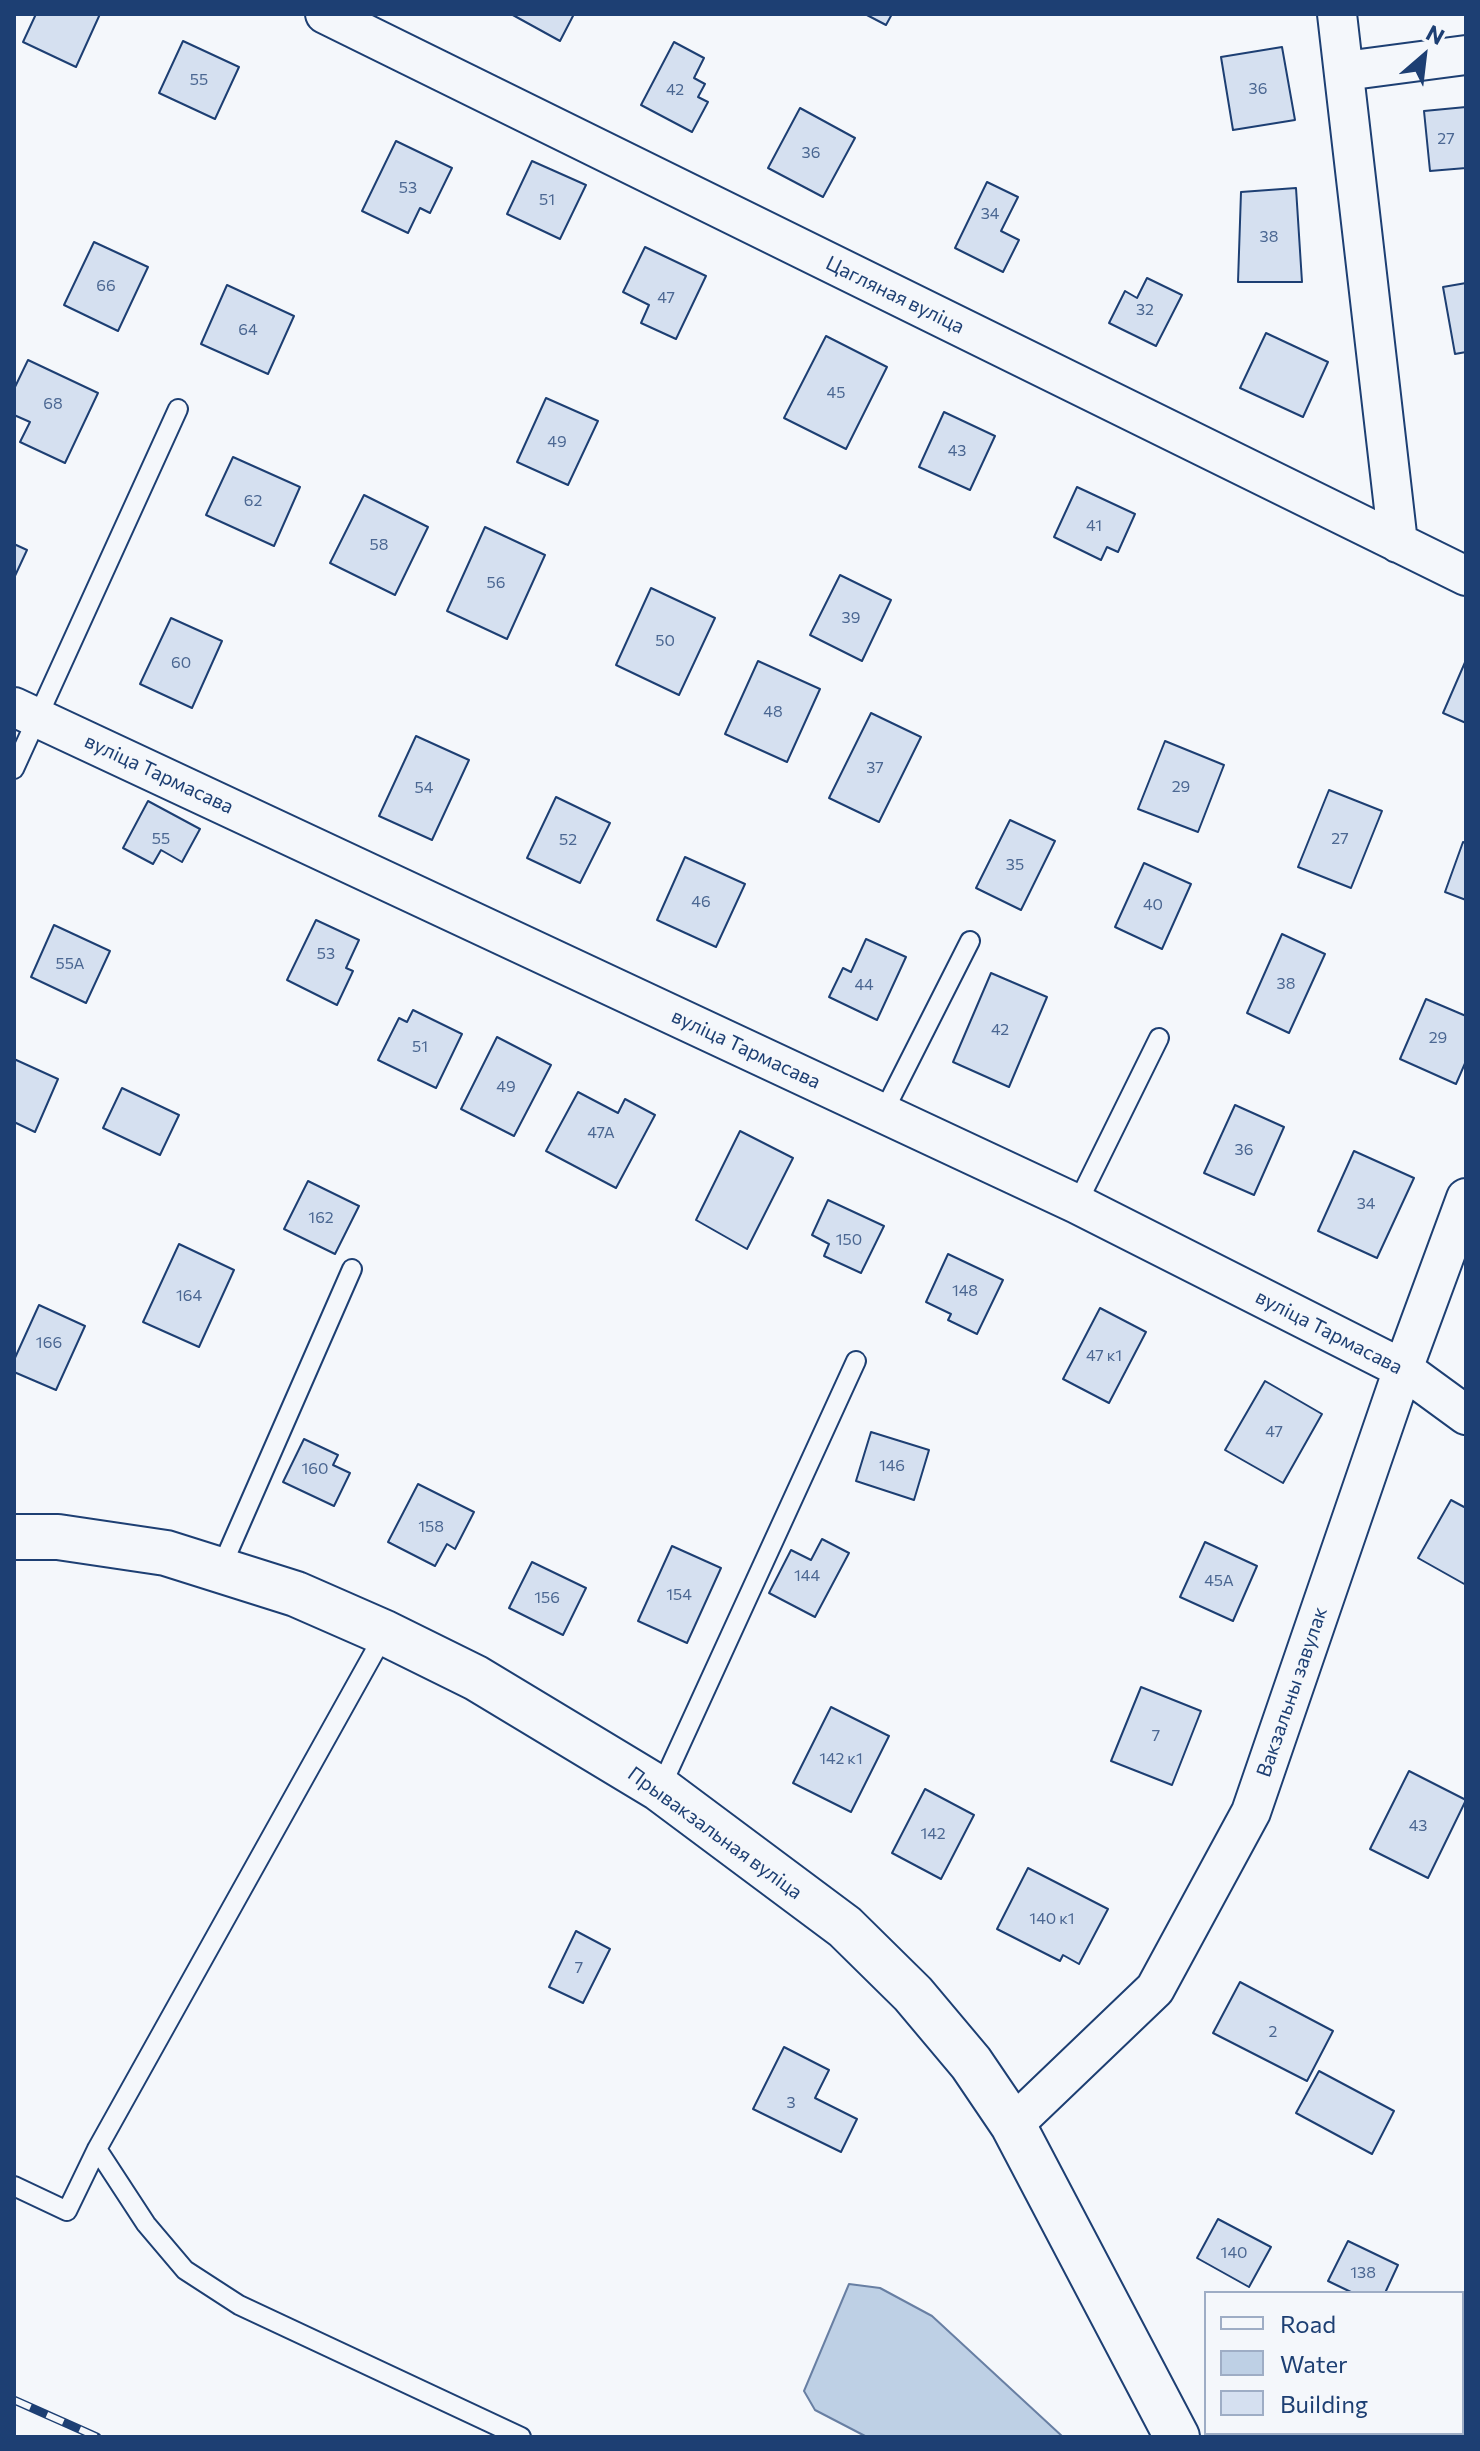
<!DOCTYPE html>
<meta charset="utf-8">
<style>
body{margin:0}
#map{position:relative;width:1480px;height:2451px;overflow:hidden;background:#f4f7fb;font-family:Commissioner,sans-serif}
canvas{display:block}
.frame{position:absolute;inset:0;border:16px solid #1d3f73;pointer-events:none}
.legend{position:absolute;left:1204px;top:2291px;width:260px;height:144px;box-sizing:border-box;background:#f4f7fb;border:2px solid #9eadc5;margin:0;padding:10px 14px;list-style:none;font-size:24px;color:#1d3f73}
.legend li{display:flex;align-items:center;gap:16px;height:40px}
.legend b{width:40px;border:2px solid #9eadc5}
.north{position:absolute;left:1384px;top:16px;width:80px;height:80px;-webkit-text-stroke:6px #f4f7fb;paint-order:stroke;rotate:28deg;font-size:22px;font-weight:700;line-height:32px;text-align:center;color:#1d3f73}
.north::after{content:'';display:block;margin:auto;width:28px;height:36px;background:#1d3f73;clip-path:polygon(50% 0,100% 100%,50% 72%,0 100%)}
</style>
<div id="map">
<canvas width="1480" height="2451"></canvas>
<div class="frame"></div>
<ul class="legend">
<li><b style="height:10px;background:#f4f7fb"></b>Road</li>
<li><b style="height:22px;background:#bed0e5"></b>Water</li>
<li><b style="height:22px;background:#d5e0f0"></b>Building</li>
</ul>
<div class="north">N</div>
</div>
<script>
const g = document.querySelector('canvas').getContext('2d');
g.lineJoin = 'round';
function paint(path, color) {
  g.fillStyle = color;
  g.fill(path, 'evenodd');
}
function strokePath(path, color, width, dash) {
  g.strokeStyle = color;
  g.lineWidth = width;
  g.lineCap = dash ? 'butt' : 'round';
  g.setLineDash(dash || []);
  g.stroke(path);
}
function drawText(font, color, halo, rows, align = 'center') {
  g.font = font + ' Commissioner,sans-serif';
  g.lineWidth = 6;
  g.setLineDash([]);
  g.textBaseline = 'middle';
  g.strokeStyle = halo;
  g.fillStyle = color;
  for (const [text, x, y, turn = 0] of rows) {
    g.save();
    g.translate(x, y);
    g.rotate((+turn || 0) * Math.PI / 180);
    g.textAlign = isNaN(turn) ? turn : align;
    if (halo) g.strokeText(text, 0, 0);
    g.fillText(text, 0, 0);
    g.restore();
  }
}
const water = new Path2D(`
 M849,2284L880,2288L932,2316L1063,2437H867L815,2410L804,2391Z`);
paint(water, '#bed0e5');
strokePath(water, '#687fa3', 2);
const building = new Path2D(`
 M36,14H100L76,67L23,42Z
 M511,14H574L560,41Z
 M865,14H892L886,25Z
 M183,41L239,67L215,119L159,93Z
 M674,42L704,58L694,78L705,84L698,97L708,102L692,132L641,105Z
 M1282,47L1295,120L1233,130L1221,57Z
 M1466,107V168L1430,171L1424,111Z
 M800,108L855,138L823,197L768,168Z
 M396,141L452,168L430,213L420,208L408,233L362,211Z
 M532,161L586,185L560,239L507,214Z
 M987,182L1018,197L1001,231L1019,240L1003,272L955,248Z
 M1296,188L1302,282H1238L1241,192Z
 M94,242L148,267L118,331L64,305Z
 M645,247L706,276L676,339L641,323L649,305L623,292Z
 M1147,278L1182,295L1156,346L1109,323L1125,291L1137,298Z
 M1466,283V352L1455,354L1443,287Z
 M227,285L294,316L268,374L201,344Z
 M1266,333L1328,362L1303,417L1240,388Z
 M826,336L887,367L846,449L784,418Z
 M28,360L98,393L65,463L20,442L30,422L14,415V389Z
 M546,398L598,421L568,485L517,462Z
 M944,412L995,436L970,490L919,467Z
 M233,457L300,487L274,546L206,515Z
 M1077,487L1135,514L1118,552L1107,547L1101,560L1054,537Z
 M364,495L428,527L395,595L330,563Z
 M485,527L545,555L507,639L447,611Z
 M14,544L27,550L14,578Z
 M840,575L891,600L862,661L810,635Z
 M651,588L715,618L679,695L616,665Z
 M171,618L222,641L192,708L140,684Z
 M1466,660V723L1443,713Z
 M758,661L820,689L787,762L725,734Z
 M871,713L921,737L879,822L829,798Z
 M416,736L469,760L432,840L379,816Z
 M1165,741L1224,765L1198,832L1138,809Z
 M1329,790L1382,811L1351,888L1298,867Z
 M556,797L610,823L580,883L527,858Z
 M148,801L200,829L182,862L161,850L153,864L123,848Z
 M1010,820L1055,841L1021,910L976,888Z
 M1463,842L1466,843V900L1445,892Z
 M685,857L745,884L716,947L657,920Z
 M1144,863L1191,884L1162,949L1115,927Z
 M316,920L359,940L346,968L353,971L337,1005L287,980Z
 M54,925L110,951L86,1003L31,977Z
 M1282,934L1325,954L1289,1033L1247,1013Z
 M866,939L906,957L877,1020L829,997L843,968L851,972Z
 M991,973L1047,997L1009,1087L953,1062Z
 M1426,999L1466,1016V1061L1456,1084L1400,1059Z
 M413,1010L462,1034L436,1088L378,1060L399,1018L407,1022Z
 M497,1037L551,1065L514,1136L461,1109Z
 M14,1059L58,1079L35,1132L14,1122Z
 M122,1088L179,1115L160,1155L103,1128Z
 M578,1092L618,1113L625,1099L655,1115L616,1188L546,1151Z
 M1235,1105L1284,1127L1254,1195L1204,1173Z
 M740,1131L793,1158L747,1249L696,1220Z
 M1354,1151L1414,1178L1377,1258L1318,1231Z
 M308,1181L359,1206L335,1254L284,1229Z
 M828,1200L884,1226L861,1273L824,1256L829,1244L812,1235Z
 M179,1244L234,1270L199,1347L143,1322Z
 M948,1254L1003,1280L977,1334L948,1320L951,1314L926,1302Z
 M39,1305L85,1326L56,1390L14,1372V1360Z
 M1100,1308L1146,1332L1109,1403L1063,1379Z
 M1265,1381L1322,1414L1283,1483L1225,1450Z
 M871,1432L929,1450L914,1500L856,1481Z
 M304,1439L338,1455L333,1465L350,1473L334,1506L283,1482Z
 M418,1484L474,1512L455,1549L447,1544L435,1566L388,1542Z
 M1451,1500L1466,1508V1585L1418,1558Z
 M822,1539L849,1553L815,1617L769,1593L791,1550L811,1560Z
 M1205,1542L1257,1566L1233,1621L1180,1597Z
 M672,1546L721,1568L687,1643L638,1621Z
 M532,1562L586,1588L563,1635L509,1608Z
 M1141,1687L1201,1711L1172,1785L1111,1761Z
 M831,1707L889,1736L851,1812L793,1783Z
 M1409,1771L1466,1800L1428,1878L1370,1849Z
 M925,1789L974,1815L941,1879L892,1853Z
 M1028,1868L1108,1909L1079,1964L1063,1955L1060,1961L997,1929Z
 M576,1931L610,1949L583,2003L549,1987Z
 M1240,1982L1333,2031L1307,2081L1213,2033Z
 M784,2047L829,2070L815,2098L857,2119L841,2152L753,2109Z
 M1319,2071L1394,2111L1372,2154L1296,2113Z
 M1218,2219L1271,2247L1249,2287L1197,2258Z
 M1348,2241L1398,2265L1385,2293H1353L1328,2281Z
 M1381,2433H1420L1418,2437H1388Z`);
paint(building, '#d5e0f0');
strokePath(building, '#1d3f73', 2);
const lane = new Path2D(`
 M14,769L178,409
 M883,1113L970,941
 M1077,1204L1159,1038
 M221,1568L352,1269
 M660,1789L856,1361
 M97,2149L146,2224L185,2270L239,2305L521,2437
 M14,2186L67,2211L97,2149L385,1633`);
const street = new Path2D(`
 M325,14L1466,576
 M1337,14L1398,543
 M1345,71L1466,55
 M14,707L1077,1204L1403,1369L1466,1415
 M1013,2125L1155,1989L1251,1812L1403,1369L1466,1198`);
const primary = new Path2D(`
 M14,1537H58L166,1553L296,1594L385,1633L476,1678L660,1789L845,1927L913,1994L971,2063L1013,2125L1177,2437`);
strokePath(lane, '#1d3f73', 22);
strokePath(street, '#1d3f73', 42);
strokePath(primary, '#1d3f73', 48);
strokePath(lane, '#f4f7fb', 18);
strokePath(street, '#f4f7fb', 38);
strokePath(primary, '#f4f7fb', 44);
const rail = new Path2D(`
 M14,2400L97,2437`);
strokePath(rail, '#1d3f73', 9);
strokePath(rail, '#f4f7fb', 6, [18]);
drawText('16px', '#4b6792', null, [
 ["55",199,80],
 ["36",1258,89],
 ["42",675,90],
 ["27",1446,139],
 ["36",811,153],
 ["53",408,188],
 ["51",547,200],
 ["34",990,214],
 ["38",1269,237],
 ["66",106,286],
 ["47",666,298],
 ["32",1145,310],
 ["64",248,330],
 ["45",836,393],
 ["68",53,404],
 ["49",557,442],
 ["43",957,451],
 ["62",253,501],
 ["41",1094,526],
 ["58",379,545],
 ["56",496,583],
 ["39",851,618],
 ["50",665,641],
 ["60",181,663],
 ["48",773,712],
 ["37",875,768],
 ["29",1181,787],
 ["54",424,788],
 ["55",161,839],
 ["27",1340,839],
 ["52",568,840],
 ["35",1015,865],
 ["46",701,902],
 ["40",1153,905],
 ["53",326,954],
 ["55А",70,964],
 ["38",1286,984],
 ["44",864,985],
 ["42",1000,1030],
 ["29",1438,1038],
 ["51",420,1047],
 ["49",506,1087],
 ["47А",601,1133],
 ["36",1244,1150],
 ["34",1366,1204],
 ["162",321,1218],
 ["150",849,1240],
 ["148",965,1291],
 ["164",189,1296],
 ["166",49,1343],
 ["47 к1",1104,1356],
 ["47",1274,1432],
 ["146",892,1466],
 ["160",315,1469],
 ["158",431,1527],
 ["144",807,1576],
 ["45А",1219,1581],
 ["154",679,1595],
 ["156",547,1598],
 ["7",1156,1736],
 ["142 к1",841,1759],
 ["43",1418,1826],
 ["142",933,1834],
 ["140 к1",1052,1919],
 ["7",579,1968],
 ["2",1273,2032],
 ["3",791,2103],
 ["140",1234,2253],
 ["138",1363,2273]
]);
drawText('20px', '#1d3f73', '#f4f7fb', [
 ["Цагляная вуліца",895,295,26],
 ["вуліца Тармасава",159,774,25],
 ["вуліца Тармасава",746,1049,25],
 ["вуліца Тармасава",1329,1332,27],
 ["Вакзальны завулак",1292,1692,-71],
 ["Прывакзальная вуліца",715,1833,36]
]);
</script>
